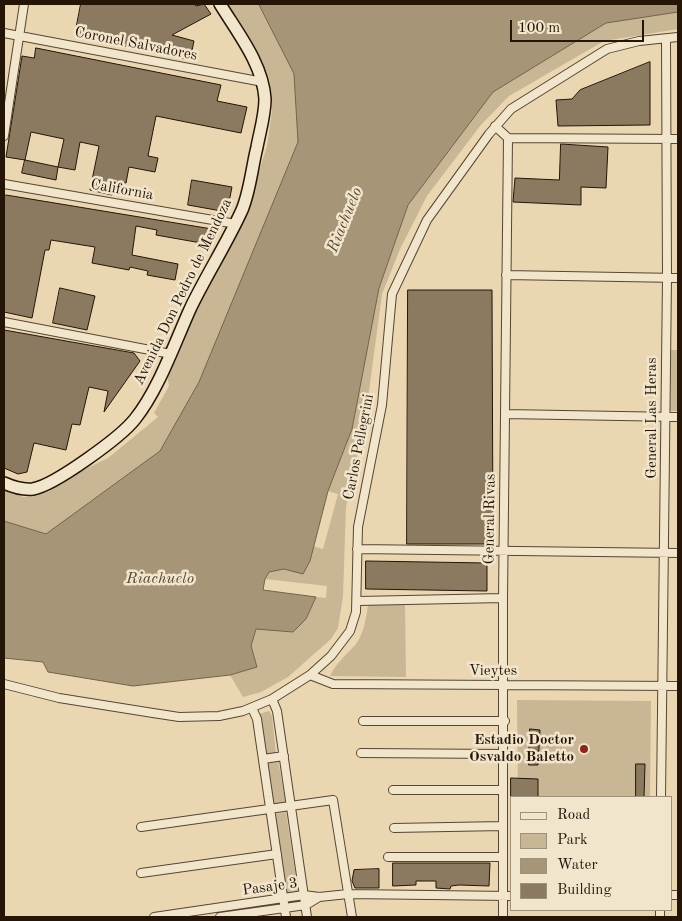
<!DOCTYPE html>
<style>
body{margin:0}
#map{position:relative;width:682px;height:921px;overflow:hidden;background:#ead7b1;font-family:"Old Standard TT",serif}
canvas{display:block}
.frame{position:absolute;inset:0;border:5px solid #241507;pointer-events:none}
.legend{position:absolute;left:510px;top:796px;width:162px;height:115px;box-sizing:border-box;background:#f1e5cc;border:1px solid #9f927d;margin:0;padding:6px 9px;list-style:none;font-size:15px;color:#241507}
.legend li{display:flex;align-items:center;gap:10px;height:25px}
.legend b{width:25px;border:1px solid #9f927d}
.scale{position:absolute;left:510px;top:20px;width:134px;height:22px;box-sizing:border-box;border:2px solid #241507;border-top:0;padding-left:6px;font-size:15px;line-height:18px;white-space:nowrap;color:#241507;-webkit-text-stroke:4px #f1e5cc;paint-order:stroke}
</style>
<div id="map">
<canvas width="682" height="921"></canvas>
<div class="frame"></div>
<ul class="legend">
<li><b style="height:6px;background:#f1e5cc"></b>Road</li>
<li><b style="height:14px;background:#c8b694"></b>Park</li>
<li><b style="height:14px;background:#a79577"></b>Water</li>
<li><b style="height:14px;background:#8b7a5f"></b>Building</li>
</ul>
<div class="scale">100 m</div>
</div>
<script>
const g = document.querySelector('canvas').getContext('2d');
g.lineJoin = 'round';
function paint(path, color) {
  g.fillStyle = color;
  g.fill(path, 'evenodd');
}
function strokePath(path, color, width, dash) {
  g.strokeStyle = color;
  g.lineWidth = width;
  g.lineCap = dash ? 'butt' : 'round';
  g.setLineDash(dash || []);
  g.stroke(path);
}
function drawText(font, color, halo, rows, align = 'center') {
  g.font = font + ' "Old Standard TT",serif';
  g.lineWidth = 5;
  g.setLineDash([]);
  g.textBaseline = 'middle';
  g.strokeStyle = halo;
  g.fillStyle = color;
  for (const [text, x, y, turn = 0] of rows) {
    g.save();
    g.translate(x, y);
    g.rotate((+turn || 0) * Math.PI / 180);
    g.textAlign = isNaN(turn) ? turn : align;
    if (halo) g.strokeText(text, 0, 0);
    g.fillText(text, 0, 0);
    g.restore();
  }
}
paint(new Path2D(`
 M228,4H259L294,74L298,142L199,382L160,451L46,534L4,521V489L23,497L36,496L50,491L63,480L108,458L158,417L154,413L169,386L167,374L186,330L247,210L267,146L272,111L270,81L263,63Z
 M678,12V29L604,41L509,96L480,126L427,196L400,249L382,294L365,421L346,507L343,596L338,628L331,639L288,677L261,692L243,697L230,675L257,667L251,646L256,629L293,632L306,619L316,597L326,598L327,586L265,579L269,572L310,561L313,546L323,549L338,494L328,491L352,429L379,288L408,205L493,92L606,23Z
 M668,350H678V411H665Z
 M405,603L406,677L330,676C336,663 347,654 356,644C364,633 366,619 368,605Z
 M517,700L651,701L650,797H518Z
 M269,711L272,716L276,754L265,756L259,714Z
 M278,760L286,804L274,806L266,762Z
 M286,812L298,891L286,893L274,814Z`), '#c8b694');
const water = new Path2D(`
 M259,4H678V12L606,23L493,92L408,205L379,288L352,429L328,491L310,561L303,574L284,569L269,572L265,579L263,590L316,597L306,619L293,632L256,629L251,646L257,667L230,675L133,686L48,672L43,662L4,658V521L46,534L160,451L199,382L298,142L294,74Z`);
paint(water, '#a79577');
strokePath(water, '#73624a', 1);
const building = new Path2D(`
 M81,4H194L196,6L204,4L211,14L172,35L194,41L190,60L75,35Z
 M36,48L221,85L217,101L247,107L241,133L156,116L148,156L158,158L155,172L129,167L126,183L115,181L112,195L90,190L99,146L80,142L75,170L58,167L64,139L31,132L25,160L6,157L22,56L34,58Z
 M650,62V125L558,126L556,100L572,99L580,90Z
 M561,144L608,147L606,188L581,187V205L513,202L515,178L559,180Z
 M25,160L58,167L56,180L22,173Z
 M192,180L232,187L227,212L188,205Z
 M6,195L212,229L214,232L207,244L156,235L157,230L136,226L132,255L178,264L175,280L147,275L148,271L130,267L129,270L92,263L95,247L51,240L49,250H45L32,318L4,312V197Z
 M60,288L95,296L87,330L53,323Z
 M408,290H492L493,544H407Z
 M4,330L134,353L140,361L104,412L108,391L89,387L80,425L72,424L66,450L34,443L27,472L18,474L4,468Z
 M366,561L487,563V591L366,589Z
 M530,729L540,730L538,765H529Z
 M636,764H645L644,797H636Z
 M511,778L538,779V797H511Z
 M393,863H490L489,886L459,885L451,886L450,889L436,888V881H416V885L393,886Z
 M379,869V888H355L352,881L354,870Z`);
paint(building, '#8b7a5f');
strokePath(building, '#241507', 1);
const street = new Path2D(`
 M4,33L263,82
 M495,126L508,138L503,598V917
 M4,136L24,4
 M508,138L678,139
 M4,184L236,224
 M506,275L678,278
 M4,322L171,354
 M505,414L678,417
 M357,549L678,553
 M358,601L503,598
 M310,675L333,684L678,686
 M4,684L59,698L153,713L179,717L219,716L243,711L272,699L310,675L331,656L350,631L356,612L358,527L382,405L392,294L427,220L489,134L511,109L607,49L639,41L678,37
 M272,699L277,711L307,917
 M252,708L257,719L286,917
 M363,721H505
 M361,753L504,754
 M263,759L284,756
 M393,790H503
 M661,797L667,278L666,39
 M141,827L333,800L352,917
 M394,828L503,826
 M388,857H502
 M141,873L277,854
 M671,895H678
 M154,917L304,895L319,897L348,894L511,896
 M220,917L306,905L319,897
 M660,917V910`);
const secondary = new Path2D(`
 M4,483C13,487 23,490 33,489C55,485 121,437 135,419C159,389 175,342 191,307C207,274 227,243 242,210C250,191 252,167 257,147C260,131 265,115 265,99C263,64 237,32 220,4`);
strokePath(street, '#564632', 10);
strokePath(secondary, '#241507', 14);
strokePath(street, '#f1e5cc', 8);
strokePath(secondary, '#f1e5cc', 11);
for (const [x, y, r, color] of [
 [584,749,5,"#8f2418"]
]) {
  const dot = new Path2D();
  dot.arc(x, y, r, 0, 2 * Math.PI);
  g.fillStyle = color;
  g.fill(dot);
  strokePath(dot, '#f1e5cc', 2);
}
drawText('15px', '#241507', '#f1e5cc', [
 ["Coronel Salvadores",136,44,11],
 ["California",122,190,10],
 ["Avenida Don Pedro de Mendoza",183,292,-64],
 ["General Las Heras",652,418,-90],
 ["Carlos Pellegrini",359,447,-79],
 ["General Rivas",490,519,-89],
 ["Vieytes",493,671],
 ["Pasaje 3",270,887,-8]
]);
drawText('bold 15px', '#241507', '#f1e5cc', [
 ["Estadio Doctor",574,740],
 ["Osvaldo Baletto",574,757]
], 'right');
drawText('italic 16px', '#584834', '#f1e5cc', [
 ["Riachuelo",345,220,-68],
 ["Riachuelo",160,579]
]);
</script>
